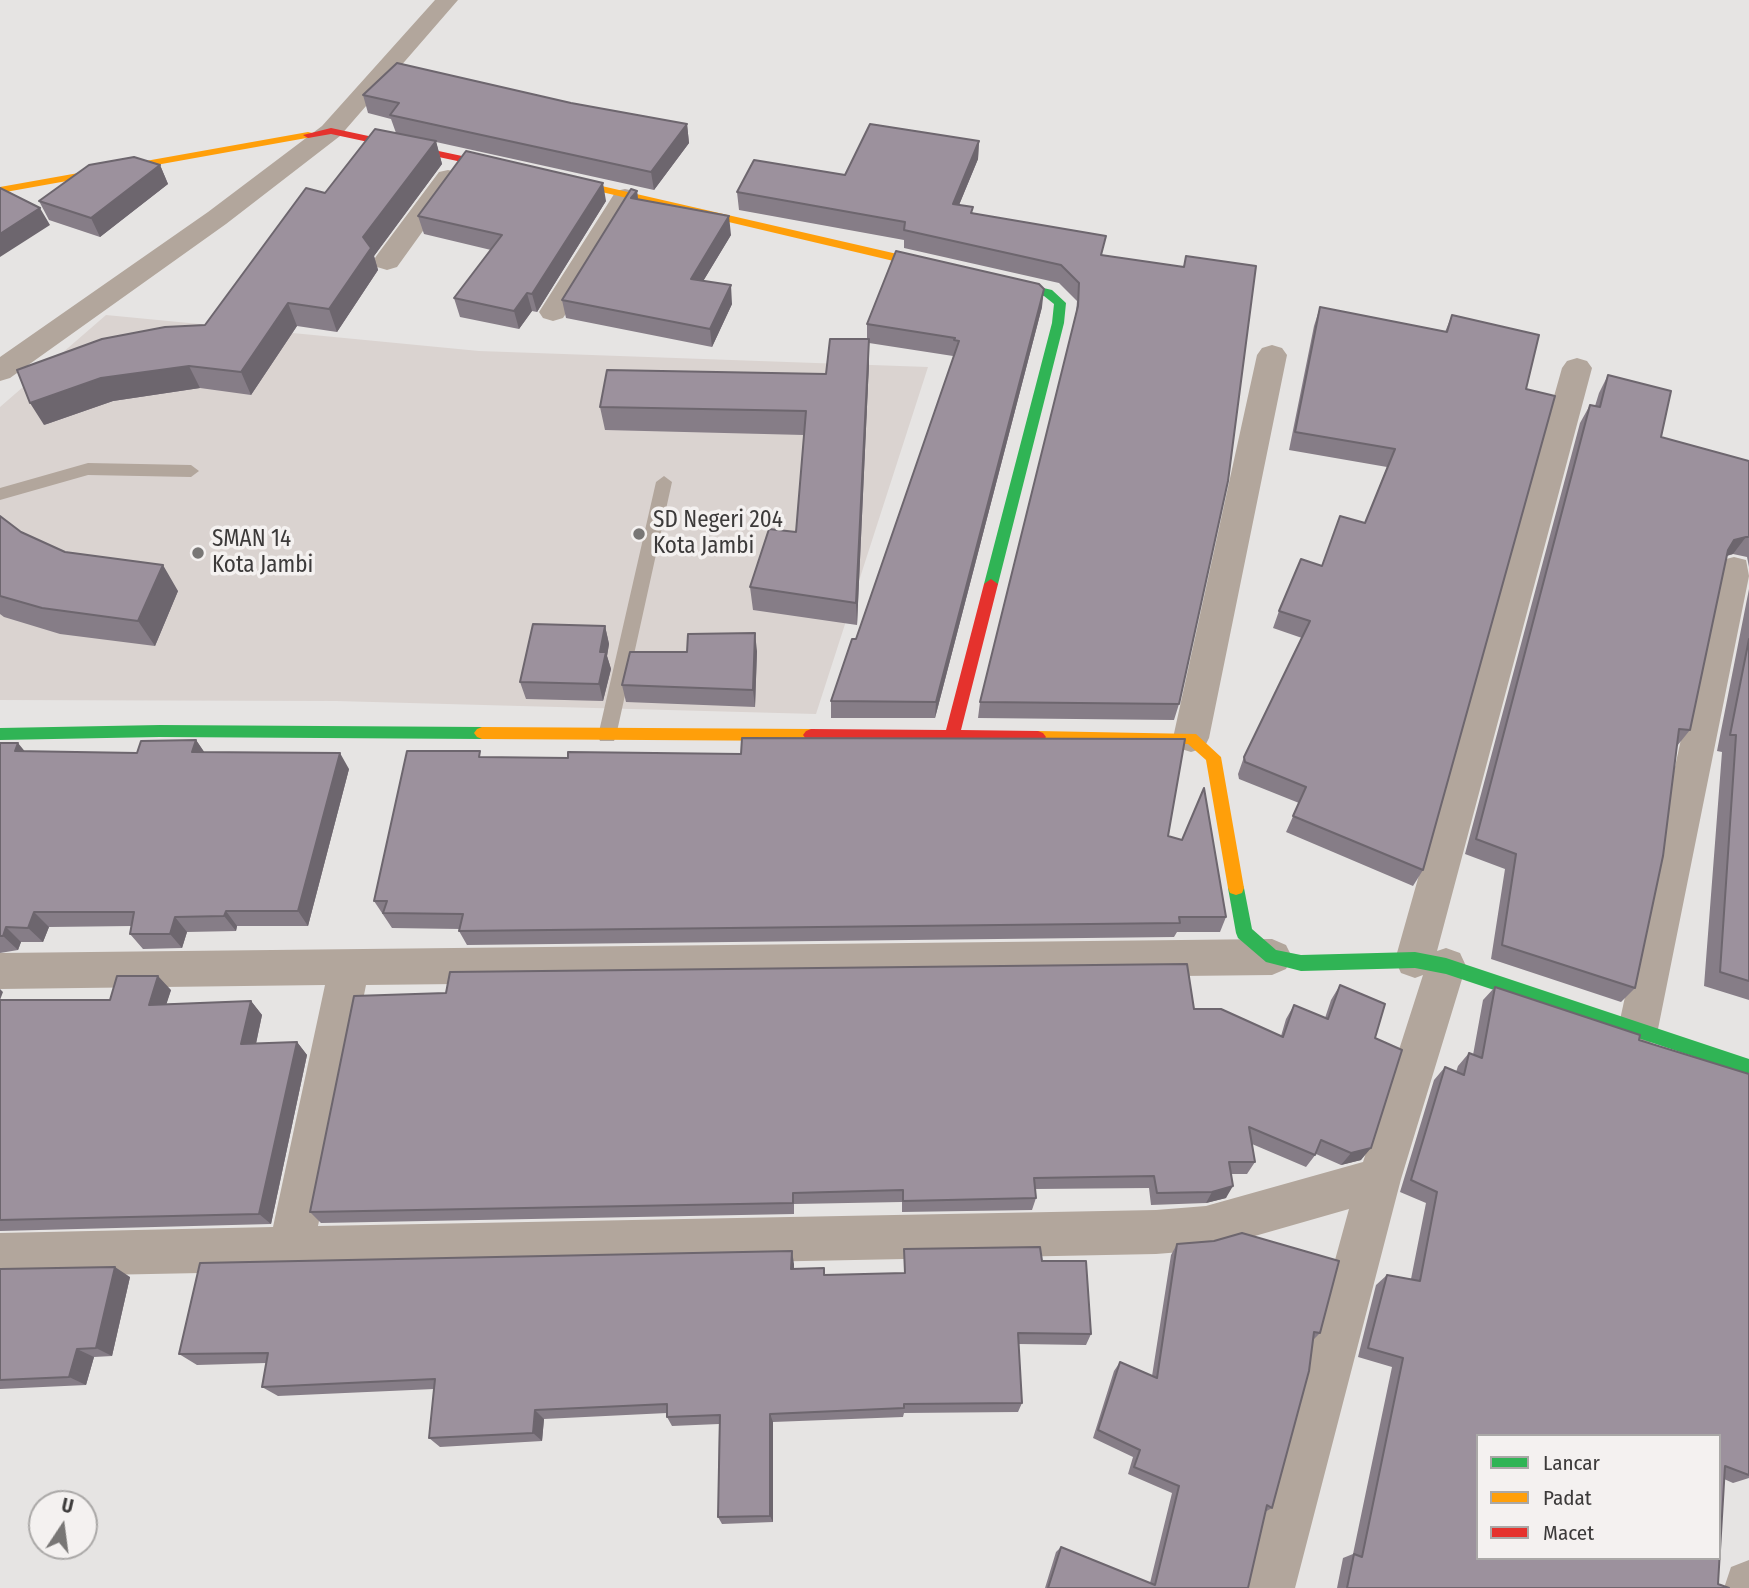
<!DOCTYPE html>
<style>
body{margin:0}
#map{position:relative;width:1749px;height:1588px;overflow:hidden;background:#e6e4e3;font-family:"Fira Sans Condensed",sans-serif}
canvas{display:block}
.legend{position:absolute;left:1476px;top:1434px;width:245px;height:126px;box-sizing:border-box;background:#f4f1f0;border:2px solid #aaa8a7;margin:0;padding:9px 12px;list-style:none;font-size:21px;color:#3c3a3a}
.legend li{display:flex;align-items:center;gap:14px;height:35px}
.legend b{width:35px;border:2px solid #aaa8a7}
.north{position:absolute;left:28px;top:1490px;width:70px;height:70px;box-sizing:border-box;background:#f4f1f0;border:2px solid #aaa8a7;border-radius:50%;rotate:13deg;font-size:19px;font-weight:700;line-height:28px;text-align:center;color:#3c3a3a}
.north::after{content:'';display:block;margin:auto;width:24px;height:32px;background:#787675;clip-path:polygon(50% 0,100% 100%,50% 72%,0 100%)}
</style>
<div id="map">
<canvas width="1749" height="1588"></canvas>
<ul class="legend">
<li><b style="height:9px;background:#30b455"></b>Lancar</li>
<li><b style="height:9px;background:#ff9f0a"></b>Padat</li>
<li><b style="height:9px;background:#e5322d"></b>Macet</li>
</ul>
<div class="north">U</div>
</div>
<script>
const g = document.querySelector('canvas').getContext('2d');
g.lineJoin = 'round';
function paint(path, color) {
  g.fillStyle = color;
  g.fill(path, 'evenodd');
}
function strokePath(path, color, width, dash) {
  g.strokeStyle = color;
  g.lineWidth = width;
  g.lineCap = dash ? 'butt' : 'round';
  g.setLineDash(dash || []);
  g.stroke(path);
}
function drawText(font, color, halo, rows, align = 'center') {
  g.font = font + ' "Fira Sans Condensed",sans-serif';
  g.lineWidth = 7;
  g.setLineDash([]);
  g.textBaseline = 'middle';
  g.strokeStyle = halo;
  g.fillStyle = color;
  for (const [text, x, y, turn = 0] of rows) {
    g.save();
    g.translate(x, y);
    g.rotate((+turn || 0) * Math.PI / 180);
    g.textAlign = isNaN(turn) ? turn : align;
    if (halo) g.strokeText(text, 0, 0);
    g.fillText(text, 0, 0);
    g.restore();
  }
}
paint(new Path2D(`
 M106,315L479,351L928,367L816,714L336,701L0,700V407Z`), '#dad3d0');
paint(new Path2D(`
 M88,463L191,465L199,471L191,477L88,475L0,500V488Z
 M664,476L672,482L616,736L614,741H600L598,736L656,482Z`), '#b2a69c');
paint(new Path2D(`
 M435,0H458L340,136L226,224L10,378L0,381V357L208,212L322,126Z
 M448,170L457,172L461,178L397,267L387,270L377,267L373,261L377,255L439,172Z
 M625,189L634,191L638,197L567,312L563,318L553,321L543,318L539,312L616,191Z
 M1272,345L1282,348L1287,355L1209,738L1204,748L1191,752L1178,748L1173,738L1257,355L1262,348Z
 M1577,358L1587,361L1592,368L1437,951L1446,948L1460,953L1466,966L1401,1179L1295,1588H1245L1349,1209L1206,1250L1156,1254L0,1277V1233L273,1227L325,985L0,989V953L1272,939L1286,945L1292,957L1286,969L1272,975L366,985L318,1226L1156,1210L1206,1206L1363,1162L1423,975L1415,978L1401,973L1395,960L1562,368L1567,361Z
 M1734,557L1746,560L1749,576L1658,1029L1652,1042L1638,1048L1624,1042L1618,1029L1718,569L1722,560Z
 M1749,1560V1588H1724L1731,1567Z`), '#b2a69c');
paint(new Path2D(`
 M919,259L1052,290L1066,303L1064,323L998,584L991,589L984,584L1052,323L1054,304L1044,296L915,266L913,263Z
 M160,725L482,727L487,729L490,733L487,737L482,739L160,737L0,740V728Z
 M1236,881L1242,883L1244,888L1252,929L1276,950L1301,955L1415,952L1446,958L1749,1059V1075L1446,974L1415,968L1301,971L1266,962L1238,938L1236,933L1228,888L1230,883Z`), '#30b455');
paint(new Path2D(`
 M308,132L312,133V137L0,193V187Z
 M593,184L919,259L925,263L919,267L589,189V185Z
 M482,727L811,729L816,731L819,735L816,739L811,741L482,739L477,737L474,733L477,729Z
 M1038,731L1196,734L1221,757L1244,888L1242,893L1236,895L1230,893L1228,888L1206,760L1188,744L1038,743L1033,741L1030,737L1033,733Z`), '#ff9f0a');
paint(new Path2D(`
 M331,128L593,184L599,187L593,190L331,134L308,138L303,135Z
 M991,579L998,584L961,730L1038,731L1043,733L1046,737L1043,741L952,743L806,739L803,735L806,731L811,729L946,730L984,584Z`), '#e5322d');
paint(new Path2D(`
 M363,95L571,103L687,124L689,143L654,190L436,142L442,164L374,256L378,270L337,332L297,326L251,395L200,388L113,401L44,425L205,325L325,193L396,133L391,119L368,113Z
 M979,141L978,159L959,205L973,213L1103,255L1179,704L1174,720L978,718L980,702L1076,313L1077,301L1059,283L904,248V240L739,210L737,192L845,175Z
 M160,165L168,184L100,237L49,220L39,201Z
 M637,191L638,199L731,235L703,281L732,304L712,347L566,318L562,300Z
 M606,201L537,312L532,311L519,329L460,317L454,298L491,250L424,234L418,216Z
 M1042,307L935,718H831V701L856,639L953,359V356L869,343V363L857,625L753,610L750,587L796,532L804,435L605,430L600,407L826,374L867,339V324Z
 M1320,307L1445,332L1452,315L1526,389L1423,870L1413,886L1286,832L1299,803L1239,779L1238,774L1244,757L1302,638L1273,628L1279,611L1322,566L1365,523L1387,467L1289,450L1314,326Z
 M1608,375L1661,437L1749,461V567L1747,557L1733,554L1727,556L1690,730L1677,746L1635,988L1621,1002L1491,959L1505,869L1465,854L1580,423L1590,405L1595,406L1599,393Z
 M0,516L21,532L65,552L178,591L155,646L60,634L4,617L0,614Z
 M1749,589V1000L1704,986L1722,752L1717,751Z
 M605,626L609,644L607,656L611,669L603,701L526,699L520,682Z
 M757,651L755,707L626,702L622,685Z
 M196,740L204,752L349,769L308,926H237L236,931L187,932L182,948L143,949L130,934L132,926L49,927L43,942H21L18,950L0,953V743L24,751L137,753Z
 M482,757L1168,836L1226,917L1220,932H1177L1174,937L467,945L459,931L460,929L392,928L374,901Z
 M1340,985L1375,1038L1361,1160L1341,1165L1316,1154L1306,1167L1252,1144L1255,1162L1247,1174H1231L1226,1198L1206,1203L1151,1205L1149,1188L1035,1189L1036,1198L1032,1210L902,1212V1202L794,1204V1214L321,1223L310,1212L1194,1009L1281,1036L1286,1019L1294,1005L1325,1018L1331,1000Z
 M1495,987L1639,1040L1749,1074V1478L1733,1483L1724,1479L1718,1584L1729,1588H1337L1343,1558L1353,1554L1392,1367L1358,1357L1376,1285L1387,1275L1411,1279L1426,1203L1400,1192L1434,1080L1445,1067L1456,1072L1458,1066L1469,1053L1473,1055L1483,1000Z
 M171,990L166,1004L251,1001L262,1015L256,1044L297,1042L307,1055L271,1224L0,1231V1000H110Z
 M1177,1244L1320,1333L1313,1340L1272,1508L1265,1512L1248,1588H1045L1056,1552L1061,1547L1150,1583L1172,1493L1128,1474L1133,1457L1093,1438L1114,1371L1120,1362L1152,1376L1171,1255Z
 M904,1249L1042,1261L1091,1334L1086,1345L1018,1344L1022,1403L1018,1412L904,1413L903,1417L773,1422V1522L722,1524L718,1517L719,1424L672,1426L667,1417V1413L544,1419L542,1441L440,1447L429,1438L434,1389L278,1396L262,1387L266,1363L197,1365L179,1354L794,1264V1269L824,1275L904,1273Z
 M0,1269L130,1277L112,1356L94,1357L86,1385L0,1389Z`), '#867d87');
paint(new Path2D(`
 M687,124L689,143L654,190L651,172Z
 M436,141L442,164L374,256L378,270L337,332L329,309L363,237Z
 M979,141L978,159L952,222L953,204Z
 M160,165L168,184L100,237L91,218Z
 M603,183L606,201L537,312L532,294Z
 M637,191L639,209L631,198Z
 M40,208L50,225L0,257V234Z
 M729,216L731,235L693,298L691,279Z
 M731,285L732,304L712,347L710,329Z
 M1044,289L1042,307L935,718L936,702Z
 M527,293L532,311L519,329L514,311Z
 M288,303L297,326L251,395L241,372Z
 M869,339V363L857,625L856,603Z
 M189,366L200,388L113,401L44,425L30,403L101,378Z
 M1746,537L1733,554L1721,557L1734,540Z
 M163,565L178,591L155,646L138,621Z
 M605,626L609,644L607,656L611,669L603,701L599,684L600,652Z
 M755,633L757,651L755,707L753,690Z
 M196,740L207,756L192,752Z
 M18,743L32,760L15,751Z
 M340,753L349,769L308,926L298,911Z
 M226,911L237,926L236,931L224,916Z
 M34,912L49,927L43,942L28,928Z
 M175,917L187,932L182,948L170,934Z
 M6,927L21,942L18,950L3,936Z
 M158,976L171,990L162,1018L149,1005Z
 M0,989L3,992L0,1000Z
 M251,1001L262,1015L253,1057L241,1044Z
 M297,1042L307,1055L271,1224L259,1214Z
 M1371,1148L1361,1160L1341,1165L1351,1153Z
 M1233,1186L1226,1198L1206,1203L1212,1192Z
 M792,1251L794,1264V1281L791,1269Z
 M115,1267L130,1277L112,1356L96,1348Z
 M77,1349L94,1357L86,1385L69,1377Z
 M535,1410L544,1419L542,1441L533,1433Z
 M770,1414L773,1422V1522L770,1516Z`), '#6d666e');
const building = new Path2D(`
 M397,63L571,103L687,124L651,172L390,115L399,103L363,95Z
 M870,124L979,141L953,204L973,207L971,213L1106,236L1101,255L1184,267L1186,256L1256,266L1228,481L1179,704L980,702L1078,306L1079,283L1061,265L904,230L905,222L737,192L754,160L845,175Z
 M375,129L436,141L363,237L371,248L329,309L288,303L241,372L189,366L101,378L30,403L17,370L102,339L165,327L205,325L306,188L325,193Z
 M466,151L603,183L532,294L527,293L514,311L454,298L502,235L418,216Z
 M134,157L160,165L91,218L39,201L89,165Z
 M0,188L40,208L0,234Z
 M631,189L637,191L631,198L729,216L691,279L731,285L710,329L562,300Z
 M896,251L1039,284L1044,289L936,702L831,701L852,639H856L959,341L954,340L955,338L867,324Z
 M1320,307L1447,332L1452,315L1539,335L1526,389L1555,396L1423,870L1293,816L1306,787L1245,762L1244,757L1310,621L1279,611L1301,559L1322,566L1340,516L1365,523L1395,449L1295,432Z
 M830,339H869L856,603L750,587L769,529L796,532L806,411L600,407L607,370L826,374Z
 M1608,375L1671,391L1661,437L1749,461V537H1746L1734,540L1728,550L1690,730L1679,729L1663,856L1635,988L1502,945L1516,854L1476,839L1590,405L1600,407Z
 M0,516L21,532L65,552L163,565L138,621L42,608L0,596Z
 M533,624L605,626L600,652H606L599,684L520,682Z
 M755,633L753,690L622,685L630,652H687L688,634Z
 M1749,639V981L1720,972L1736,735H1730Z
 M742,738L1185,739L1168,836L1182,840L1204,788L1226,917H1179L1180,923L459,931L463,914L383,913L387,901H374L407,751H480L479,757L568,758V752L741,754Z
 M196,740L192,752L340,753L298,911H226L224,916L175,917L170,934H130L134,912H34L28,928L6,927L3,936H0V743H18L15,751L137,753L141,741Z
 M1187,964L1194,1009H1221L1283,1037L1294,1005L1328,1019L1340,985L1385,1004L1375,1038L1402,1050L1371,1148L1351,1153L1321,1140L1315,1155L1249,1127L1255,1162H1229L1233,1186L1212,1192L1157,1193L1154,1176L1034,1178L1036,1198L903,1201V1190L793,1193V1203L310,1212L354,996L446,993L450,972Z
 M117,976H158L149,1005L251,1001L241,1044L297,1042L259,1214L0,1220V1000H110Z
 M1495,987L1640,1035L1639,1040L1749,1074V1475L1725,1466L1718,1584L1729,1588H1347L1354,1554L1362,1557L1403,1358L1368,1348L1387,1275L1420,1281L1437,1192L1411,1180L1445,1067L1464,1075L1469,1053L1482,1058ZM1478,1436H1719V1558H1478Z
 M1242,1233L1339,1261L1320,1333L1314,1332L1309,1371L1272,1508L1267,1505L1248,1588H1048L1061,1547L1155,1585L1179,1486L1134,1467L1140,1450L1098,1430L1120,1362L1157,1378L1177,1244L1214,1241Z
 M1040,1247L1042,1261H1086L1091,1334L1018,1333L1022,1403L904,1404V1408L770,1414V1516L718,1517L720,1415L667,1417V1404L535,1410L533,1433L429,1438L435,1379L262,1387L268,1353L179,1354L200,1263L792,1251L791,1269L824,1268V1275L905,1273L904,1249Z
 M115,1267L96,1348L77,1349L69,1377L0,1380V1269Z`);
paint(building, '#9c919d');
strokePath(building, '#6d666e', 2);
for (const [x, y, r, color] of [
 [639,534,7,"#787675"],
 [198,553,7,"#787675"]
]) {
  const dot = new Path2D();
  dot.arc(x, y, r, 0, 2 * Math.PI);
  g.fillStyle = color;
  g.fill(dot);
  strokePath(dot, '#f4f1f0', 2.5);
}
drawText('23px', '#3c3a3a', '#f4f1f0', [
 ["SD Negeri 204",653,521],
 ["Kota Jambi",653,547],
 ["SMAN 14",212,540],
 ["Kota Jambi",212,566]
], 'left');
</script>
